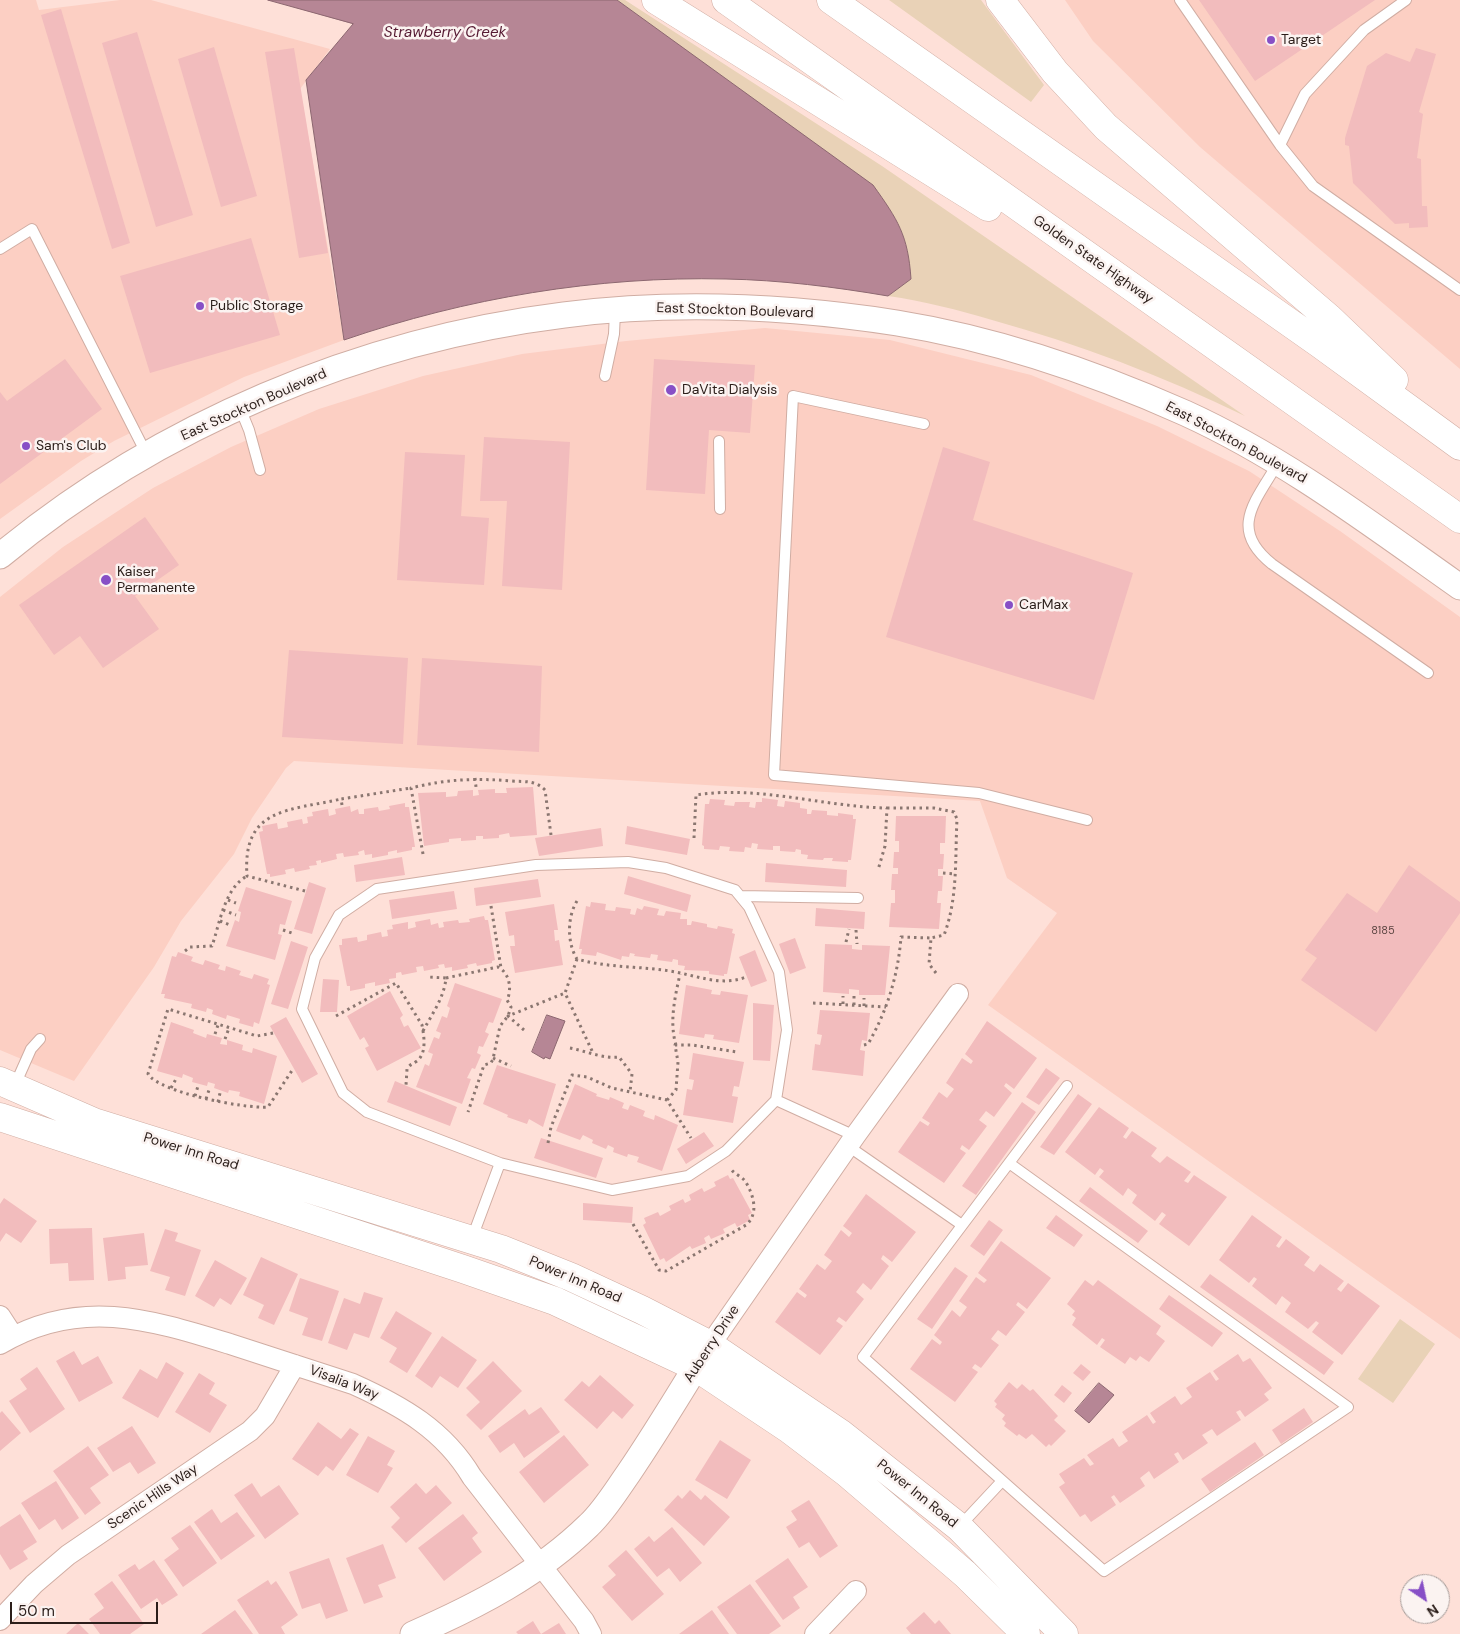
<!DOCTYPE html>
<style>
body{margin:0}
#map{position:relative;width:1460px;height:1634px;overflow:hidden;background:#fee0d8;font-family:"DM Sans",sans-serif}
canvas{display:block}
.north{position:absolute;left:1400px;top:1574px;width:50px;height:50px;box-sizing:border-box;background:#fbf3f1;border:1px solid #a89e9b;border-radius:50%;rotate:146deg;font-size:14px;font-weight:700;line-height:20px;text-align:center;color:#2b1e1a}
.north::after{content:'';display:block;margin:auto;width:18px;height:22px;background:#874fc6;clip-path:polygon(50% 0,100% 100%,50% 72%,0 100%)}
.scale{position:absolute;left:10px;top:1602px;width:148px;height:22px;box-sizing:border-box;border:2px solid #2b1e1a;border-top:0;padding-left:6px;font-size:15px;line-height:18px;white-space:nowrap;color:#2b1e1a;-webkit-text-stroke:4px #fbf3f1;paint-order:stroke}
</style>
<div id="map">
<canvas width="1460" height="1634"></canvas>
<div class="north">N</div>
<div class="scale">50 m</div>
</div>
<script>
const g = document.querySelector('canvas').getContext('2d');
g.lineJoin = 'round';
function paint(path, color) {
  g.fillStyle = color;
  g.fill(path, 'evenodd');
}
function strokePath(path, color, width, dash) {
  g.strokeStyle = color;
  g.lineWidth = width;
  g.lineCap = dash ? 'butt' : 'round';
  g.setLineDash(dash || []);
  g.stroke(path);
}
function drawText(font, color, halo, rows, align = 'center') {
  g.font = font + ' "DM Sans",sans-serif';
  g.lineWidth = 5;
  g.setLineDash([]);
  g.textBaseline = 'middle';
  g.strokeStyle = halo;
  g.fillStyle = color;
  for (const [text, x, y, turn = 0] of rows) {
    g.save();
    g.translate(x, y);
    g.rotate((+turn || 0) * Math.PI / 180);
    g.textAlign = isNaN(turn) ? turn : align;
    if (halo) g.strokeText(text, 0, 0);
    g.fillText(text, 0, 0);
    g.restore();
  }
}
paint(new Path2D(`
 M0,0H36L39,10L120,0H151L330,49L300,89L344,340L244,377L114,441L81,461L0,519Z
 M1065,0H1460V369L1200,147L1093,41Z
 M765,328L890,340L1031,375L1157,426L1249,471L1340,531L1460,617V1339L988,1005L1057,913L1007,878L980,801L294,761L286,768L252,818L234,854L181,921L154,967L74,1081L0,1050V597L63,547L153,488L231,447L319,409L423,376L522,354L626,341Z`), '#fccfc3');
paint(new Path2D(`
 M617,0H625L882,166L1245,416C1163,376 1079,344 992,320C958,310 924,301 888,296L911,279L644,20Z
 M889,0H981L1044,85L1031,102Z
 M1400,1319L1435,1344L1393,1403L1358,1379Z`), '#e9d2b7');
const water = new Path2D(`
 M268,0H617L873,185C898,220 908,235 911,279L888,296C835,287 780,280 726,279C597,276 466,298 344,340L306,80L353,24Z
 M547,1015L565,1021L550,1059L545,1057L544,1059L532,1052Z
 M1099,1383L1114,1395L1089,1423L1075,1411Z`);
paint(water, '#b68695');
strokePath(water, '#8c6770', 1);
paint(new Path2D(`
 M1199,0H1375L1255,81Z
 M61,9L130,243L112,249L41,15Z
 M137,32L193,215L156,227L102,43Z
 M214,47L257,196L221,207L178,59Z
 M294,48L328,253L299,258L265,52Z
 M1416,48L1436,54L1419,112L1423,114L1417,158L1421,159L1422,206H1427L1428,227L1409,228V223L1395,224L1353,183L1349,146L1345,145V138L1367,66L1386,53L1410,62Z
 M251,238L280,335L150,373L120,276Z
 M65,359L102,409L0,484V392L7,401Z
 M654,359L755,365L750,433L709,430L705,494L646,490Z
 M484,437L570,442L562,590L502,586L507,501H480Z
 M943,447L990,462L973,520L1133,573L1094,700L886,637Z
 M405,452L465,455L461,516L489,518L484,585L397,580Z
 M145,517L179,565L135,596L159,629L103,668L80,636L54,655L19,605Z
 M289,650L408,658L403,744L282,737Z
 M422,658L542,666L539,752L417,745Z
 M533,787L537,835L510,837L509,833L499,835V838L483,839V836H476V840L461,841V838L449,839V842L424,846L418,793L446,792V797L457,796L458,791L473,790V796L479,795L478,790L495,789V793H507L506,788Z
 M762,798L778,800L777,806L784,807L785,801L800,803V808L807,809V814H811L812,810L827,811V815L838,816V813L853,815V819H856L851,860H848V862L832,861L833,858H824L823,860L807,859L808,855L801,854V850L796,849L795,852L780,851V846H773V850L757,849L758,844L752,843L751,848L745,847L744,852L729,851L730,847L720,846L719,850L704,849V846L702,845L705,804H709L710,799L725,800L724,805L734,806L735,802H750L749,807L755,808L756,802H762Z
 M405,803V807H409L415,847H412V850L397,853V850L388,852V855L372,858V854L365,855L364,850L358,852L359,855L344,857L343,853L336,854L337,859L321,863V860L316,861L317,865L309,866L310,869L295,872L294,868L285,870L286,874L270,877V874H267L259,832L263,831L262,826L277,823L278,829L288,827L287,822L302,819L303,824L308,823L307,817L313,816L312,812L328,809L329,816L336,814L335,809L350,806L351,812L358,809L359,814H364V809L378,807L379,811L390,809L389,806Z
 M896,816H946L945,843H940V854H944L943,869H938V876H943L942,891H938L937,903H941L939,929L889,927L891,903H895V890H891L892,874H898V868H893L894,852H899V841H895Z
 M627,826L690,839L687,855L625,844Z
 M601,828L603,846L539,856L535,838Z
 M402,857L405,875L356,882L354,865Z
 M766,863L847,870L846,887L765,882Z
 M1409,865L1460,902V913L1376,1032L1301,980L1317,958L1305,950L1347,893L1377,913Z
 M628,876L691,895L687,912L624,894Z
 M538,879L541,897L476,906L474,888Z
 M309,882L326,888L312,934L294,929Z
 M246,887L292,901L285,925L280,924L278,934L282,935L275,960L226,946L235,920L239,922L241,912L238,911Z
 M454,891L457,909L392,919L389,900Z
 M591,902L606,904L605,910L615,911L616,907L631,909L630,914L635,915L637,908L642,910L644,906L659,909L657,915L664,916L666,911L681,913L680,919H687V925H691L692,921L707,924V927L717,929L718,926L733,929L732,933L735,934L727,974H724V976L709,974V971L684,970L685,966L678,965V960L673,959L672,962L657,960L658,955L651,954L650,958L634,956L635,954L630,953L629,957L622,956L621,960L597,952L596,956L581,954L582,949H579L586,906L590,907Z
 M554,904L558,930H554L555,941L559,940L563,965L515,973L510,946H515L514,935L509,936L505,912Z
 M816,908L865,912L864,929L815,926Z
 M484,916L485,920H488L495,960L492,961V963L477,966L476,963L467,965L468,968L452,971V967L445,968L444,964L438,965L439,968L424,971L423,966L416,967L417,972L402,975L401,972L396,973V978L389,979L390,983L375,986V982L365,984V988L350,991V986H347L339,945H342V939L357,937L358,942L367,940V935L381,932L382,937L388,936L387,930L393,929L392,925L408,922V929L416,927L415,922L430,919L431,925L438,923L439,928L444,927L443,922L458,920L459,923L470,922L469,919Z
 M795,938L806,968L790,974L779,944Z
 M291,941L308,947L288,1009L271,1004Z
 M825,944L852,945V949L862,950V945L890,946L885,995H859V990L849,989V994L823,992Z
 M755,950L767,981L751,987L739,957Z
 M178,952L193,957L191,961L203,965L205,960L220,965L218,969L225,971L226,966L241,971L239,975L252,979L254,974L269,979L267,984L270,985L259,1024L254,1022L253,1027L239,1023L240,1019L227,1015L226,1019L212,1014L213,1010L207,1008L206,1012L191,1008L192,1004L164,998L165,994H161L172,956L176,957Z
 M323,979L339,980L337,1012H320Z
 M455,983L502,999L493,1023L489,1022L485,1032L489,1034L483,1047L479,1046L477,1053L481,1055L475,1069L472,1068L467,1078L471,1079L462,1104L416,1087L425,1064L429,1066L433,1054L428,1052L434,1037L439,1039L441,1033L436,1031L442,1016L447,1018L450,1008L447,1006Z
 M686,985L712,990L711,994L720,995L721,991L748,995L739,1043L713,1039L714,1035L705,1034L704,1038L679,1034Z
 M390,991L403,1015L400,1018L404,1027L408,1025L421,1048L377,1071L365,1048L369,1046L364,1037L360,1040L347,1016Z
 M753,1003L774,1005L770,1061L753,1060Z
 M820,1010L870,1013L867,1041L862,1040L860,1050L865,1051L863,1076L812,1070L815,1044L820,1045L822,1035L817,1034Z
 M286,1017L318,1074L302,1083L270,1026Z
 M987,1021L1037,1058L1014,1089L1006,1083L1004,1086L1012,1093L994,1117L986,1111L979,1120L987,1126L969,1150L962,1145L960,1149L966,1153L944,1183L898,1152L920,1121L928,1126L930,1123L922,1118L939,1092L947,1098L954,1089L946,1083L962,1058L971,1064L973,1061L965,1054Z
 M171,1022L194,1030L193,1033L206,1038L207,1034L222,1038L220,1044L227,1045V1040L243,1045L242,1050L252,1053L253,1048L277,1056L264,1104L239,1096L240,1092L229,1090L228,1093L214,1088L215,1084L208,1082L207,1086L192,1082L193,1078L183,1074L182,1078L157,1071Z
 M693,1053L744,1062L739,1087L734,1086L732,1096L738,1097L733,1123L683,1115L687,1089L692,1090L694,1080L689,1079Z
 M497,1065L556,1084L543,1127L529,1119L527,1124L507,1117L508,1115L483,1104Z
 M1046,1068L1060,1078L1039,1105L1026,1097Z
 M395,1081L457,1107L450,1126L387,1102Z
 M575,1084L597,1094L596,1096L609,1100L610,1097L624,1103L622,1108L628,1110L630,1105L645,1111L643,1116L654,1120L655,1115L678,1125L662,1171L637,1162L639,1157L628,1154L627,1157L613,1152L614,1148L608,1145L606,1149L592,1143L593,1140L583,1135L580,1140L556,1131Z
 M1078,1094L1092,1104L1054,1155L1040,1147Z
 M1022,1102L1036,1112L976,1195L962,1186Z
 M1099,1107L1129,1128L1123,1137L1126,1139L1132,1131L1157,1148L1151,1156L1160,1163L1167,1156L1191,1172L1184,1181L1188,1183L1194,1175L1227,1197L1189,1246L1159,1224L1166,1215L1162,1212L1155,1221L1132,1203L1137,1195L1128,1188L1123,1196L1099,1177L1104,1171L1100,1168L1095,1175L1065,1152Z
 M704,1132L714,1146L686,1164L677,1149Z
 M541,1138L603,1158L596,1178L534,1158Z
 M728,1175L730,1179L733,1178L752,1213L748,1215L750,1220L737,1227L735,1223L723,1229L725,1233L711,1239L709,1235L704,1238L706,1243L692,1249L690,1246L666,1262L664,1258L660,1260L643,1225L646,1223L644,1218L658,1212L660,1216L671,1210L669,1206L683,1199L685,1203L691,1200L689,1195L702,1188L704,1192L716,1186L714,1182Z
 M1090,1187L1148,1231L1138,1243L1079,1201Z
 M866,1194L916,1232L892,1262L883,1255L881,1259L889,1266L871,1290L863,1283L856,1292L864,1299L846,1322L839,1317L836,1321L843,1326L820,1355L775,1322L797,1292L805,1298L807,1295L799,1289L817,1264L825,1270L832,1261L824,1255L841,1230L849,1237L852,1233L843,1226Z
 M4,1198L37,1221L21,1243L6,1233L0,1242V1204Z
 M583,1203L633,1207L632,1223L583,1220Z
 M1056,1215L1083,1235L1074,1247L1046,1228Z
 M1252,1215L1282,1237L1276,1246L1279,1248L1286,1239L1310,1257L1304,1265L1314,1272L1320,1264L1344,1281L1337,1289L1341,1292L1348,1283L1380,1306L1342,1355L1312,1332L1319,1323L1316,1321L1308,1329L1285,1312L1291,1303L1282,1296L1276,1305L1252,1286L1257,1279L1254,1277L1249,1283L1219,1260Z
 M989,1220L1003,1230L984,1256L970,1246Z
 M92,1228L94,1280L69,1281L68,1263L50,1264L49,1229Z
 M165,1229L178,1233L175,1241L201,1250L185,1296L165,1290L170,1277L150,1271Z
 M144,1233L148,1265L125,1267L126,1279L108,1281L103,1238Z
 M1001,1241L1051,1278L1027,1309L1018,1302L1016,1305L1025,1312L1006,1336L998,1330L991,1339L999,1345L981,1368L975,1364L972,1368L978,1372L955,1402L910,1369L932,1339L940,1345L942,1342L934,1335L952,1310L960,1317L967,1307L959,1301L976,1277L984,1283L987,1280L978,1273Z
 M261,1257L298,1274L274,1325L258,1318L264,1305L243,1295Z
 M215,1260L247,1278L231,1305L220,1298L214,1307L195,1296Z
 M955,1267L968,1276L932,1329L917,1319Z
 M1210,1274L1334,1362L1324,1375L1200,1287Z
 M300,1278L339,1291L322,1341L302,1335L308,1318L289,1311Z
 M1085,1280L1093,1286L1098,1280L1161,1326L1156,1334L1165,1341L1149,1362L1140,1356L1136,1361L1130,1357L1125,1364L1100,1347L1105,1340L1102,1338L1097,1345L1072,1325L1076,1318L1072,1315L1075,1311L1067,1304Z
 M364,1292L383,1298L369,1338L354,1333L347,1350L328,1343L344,1298L360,1304Z
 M1169,1295L1223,1333L1212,1347L1159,1309Z
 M396,1311L432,1333L407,1373L389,1362L397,1348L380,1338Z
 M442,1336L477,1360L458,1388L440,1376L432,1388L415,1376Z
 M74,1351L82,1365L98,1356L113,1383L79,1402L56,1361Z
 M1238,1354L1243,1362L1250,1358L1272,1388L1264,1394L1269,1400L1245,1417L1240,1410L1236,1412L1241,1420L1217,1436L1212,1429L1202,1435L1208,1443L1183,1460L1178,1452L1174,1454L1179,1462L1154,1479L1149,1471L1140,1478L1145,1486L1120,1503L1114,1495L1111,1497L1116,1505L1091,1522L1085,1514L1080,1517L1059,1487L1065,1483L1059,1474L1084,1458L1090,1466L1094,1464L1087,1455L1113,1438L1119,1447L1128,1441L1122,1432L1147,1415L1153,1424L1156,1422L1150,1413L1175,1396L1181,1405L1192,1397L1186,1388L1210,1372L1216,1381L1219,1379L1213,1371Z
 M493,1361L522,1391L481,1430L466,1415L480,1402L466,1388Z
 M166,1362L184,1373L158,1418L122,1398L140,1369L157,1379Z
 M1081,1364L1091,1372L1083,1381L1073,1373Z
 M37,1367L65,1409L30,1433L9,1401L27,1389L20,1379Z
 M199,1373L215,1383L209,1394L227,1405L210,1433L175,1412Z
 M600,1375L634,1405L622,1419L613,1411L597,1429L564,1400L582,1381L589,1387Z
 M1009,1382L1017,1389L1022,1384L1030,1391L1033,1389L1058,1416L1054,1420L1066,1431L1051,1446L1049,1444L1046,1447L1032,1434L1026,1439L1019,1434L1017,1436L1004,1426L1006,1423L1002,1419L1005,1415L995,1407L997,1404L994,1401Z
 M1062,1385L1072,1393L1064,1403L1054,1395Z
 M541,1407L560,1432L524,1458L514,1443L500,1453L488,1436L525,1409L529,1415Z
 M1304,1408L1313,1422L1281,1444L1272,1430Z
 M2,1411L21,1433L0,1451V1413Z
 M318,1422L341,1439L350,1428L359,1434L333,1471L326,1466L318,1476L292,1459Z
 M132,1426L156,1463L138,1474L130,1462L113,1472L97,1448Z
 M564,1435L589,1465L544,1503L519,1472Z
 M368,1436L395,1451L387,1465L393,1468L378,1493L346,1475Z
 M720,1440L751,1460L727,1499L695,1480Z
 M1255,1442L1264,1455L1210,1492L1201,1479Z
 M88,1446L109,1475L90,1488L101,1503L85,1515L53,1471Z
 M56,1481L79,1518L62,1530L55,1519L39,1530L21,1503Z
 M252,1483L261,1497L279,1485L299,1514L265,1539L234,1495Z
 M416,1483L426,1494L436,1485L452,1503L406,1543L391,1527L400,1518L390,1507Z
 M690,1490L701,1500L705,1495L730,1517L704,1546L664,1510L678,1495L682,1499Z
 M809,1500L838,1546L820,1558L809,1542L799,1548L786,1527L797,1520L791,1511Z
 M212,1509L221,1523L237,1512L255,1536L221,1560L194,1522Z
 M20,1514L37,1542L23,1551L28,1559L10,1570L0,1554V1527Z
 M463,1514L478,1533L472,1538L482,1552L444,1581L418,1548Z
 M190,1525L217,1563L183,1587L164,1560L179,1549L171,1538Z
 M672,1527L702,1563L680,1582L669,1568L657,1577L634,1549L649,1536L654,1542Z
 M383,1544L396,1578L378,1585L383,1597L364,1604L346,1558Z
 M626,1550L664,1594L632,1621L602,1587L616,1575L608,1566Z
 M329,1558L348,1611L326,1619L320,1603L302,1609L289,1572Z
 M788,1558L808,1587L793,1597L800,1608L783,1620L755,1581Z
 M154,1560L178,1595L162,1605L157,1598L141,1609L118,1575L135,1564L139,1570Z
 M268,1580L271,1585L276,1581L298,1615L281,1627L285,1634H259L237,1600Z
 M112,1581L144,1624L130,1634H100L89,1619L104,1608L94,1594Z
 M750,1584L781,1626L769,1634H737L717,1607Z
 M235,1610L253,1634H201Z
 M712,1610L729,1634H679Z
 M924,1612L935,1624L939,1620L951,1634H911L906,1628Z
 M533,1621L541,1634L559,1623L566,1634H518L516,1632Z
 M78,1623L89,1634H66Z`), '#f2bcbd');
const service = new Path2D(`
 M1180,0L1280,145L1313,186L1460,290
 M1280,145L1305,94L1364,30L1406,0
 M0,249L32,229L147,455
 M605,376L614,334L615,311
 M240,408L249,430L260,470
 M924,424L793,396L774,775L979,793L1087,820
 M719,441L720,509
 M1278,463C1255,502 1228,529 1272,564L1428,673
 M740,896L858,898
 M15,1085L31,1049L40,1039
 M776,1100L855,1136
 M848,1146L962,1225
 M1009,1163L1348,1407L1104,1571L863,1357C931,1267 999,1176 1067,1086
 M472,1238L500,1163L612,1190L688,1176L726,1151L776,1100L787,1030L779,972L749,907L735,890L666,868L628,862L536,865L377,889L339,915L315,958L302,1009L343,1093L367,1112L500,1163
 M960,1526L1002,1481`);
const minor = new Path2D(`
 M0,1316L13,1336
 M0,1344C79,1297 149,1319 230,1344C271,1357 312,1371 353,1384C402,1406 444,1430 472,1477L584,1621L591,1634
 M710,1345L855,1136L958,994
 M0,1620L34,1584L68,1555L250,1431L265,1416L295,1365
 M815,1634L856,1591`);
const tertiary = new Path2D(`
 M0,556C158,425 361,340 564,315C674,301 787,306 897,323C996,339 1093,372 1185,413C1284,458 1372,525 1460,587
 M413,1634C477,1606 539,1574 589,1525C604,1511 616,1491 628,1474C656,1433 681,1391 707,1349`);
const secondary = new Path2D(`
 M0,1081L94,1122L501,1249L571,1277L642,1310L710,1345L840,1433L959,1527L1064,1634
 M0,1117L463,1269L555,1301L696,1367L789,1429L847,1473L965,1574L1026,1634`);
const motorway = new Path2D(`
 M656,0L988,207
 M726,0L1460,519
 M831,0L1320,344L1460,446
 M1000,0L1055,72L1106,127L1329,318L1394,380`);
strokePath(service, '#d0ada3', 12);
strokePath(minor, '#d0ada3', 22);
strokePath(tertiary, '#d0ada3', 27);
strokePath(secondary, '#d0ada3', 29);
strokePath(motorway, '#d0ada3', 29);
strokePath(new Path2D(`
 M475,778L476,787
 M342,805L341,799L411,788
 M887,808H934L954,812L957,819C955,857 958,899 944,935L931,938
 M694,838L696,795C759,785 824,807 887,808L885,846L878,870
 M423,854L411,788C447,779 476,778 512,781C525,782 535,780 545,790L551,835
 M943,873L954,874
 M305,891L247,876C242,807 289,811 341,799
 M228,900L236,903
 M577,901C567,917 567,943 577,959C608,968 639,966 670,971C696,975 720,987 746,977
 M491,906L501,968
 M223,910L236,915
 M220,921L230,925
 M283,930L292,933
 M856,930L857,944
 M846,942L849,929
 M185,951L190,947L212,946C220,923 224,889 247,876
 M577,959L565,993L593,1053
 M446,978L498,967C510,973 512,990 507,1000L511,1007L508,1016L500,1026L493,1059L491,1063L484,1065L468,1112
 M813,1003L886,1007
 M843,1004V996
 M854,1005V993
 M864,1006V998
 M336,1016L396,983L422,1025C424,1036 427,1053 417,1061C413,1064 410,1064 407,1069L406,1085
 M524,1030L508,1016L565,993
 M423,1031C432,1014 444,998 446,978L428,977
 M273,1033L257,1036L168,1009L148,1074C160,1093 246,1109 268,1107L293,1069
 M215,1034L218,1025
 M225,1039L229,1028
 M676,1045C669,1022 675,997 680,974
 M864,1045L868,1044C887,1011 898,976 901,937L931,938L929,964L936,973
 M570,1048C586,1051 603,1059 619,1057L632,1074L630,1092
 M493,1058L511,1066
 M171,1088L176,1079
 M195,1096L198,1086
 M206,1099L210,1087
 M667,1100L676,1090L678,1062L675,1045H692L737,1052
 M218,1102L220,1093
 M548,1143L551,1127L572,1075L587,1077L612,1088L667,1100L691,1138
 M633,1224L659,1270L666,1271L746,1225C759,1214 754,1195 745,1181C741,1176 734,1174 730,1168`), '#8a7670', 3, [2.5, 4]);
strokePath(service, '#fff', 10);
strokePath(minor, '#fff', 20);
strokePath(tertiary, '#fff', 25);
strokePath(secondary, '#fff', 28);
strokePath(motorway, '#fff', 28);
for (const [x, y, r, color] of [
 [1271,40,5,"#874fc6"],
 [200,306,5,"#874fc6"],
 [671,390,6,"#874fc6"],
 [26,446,5,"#874fc6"],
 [106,580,6,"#874fc6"],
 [1009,605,5,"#874fc6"]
]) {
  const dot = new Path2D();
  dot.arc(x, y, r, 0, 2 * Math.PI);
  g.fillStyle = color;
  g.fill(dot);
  strokePath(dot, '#fbf3f1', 2);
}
drawText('11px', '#5d4643', null, [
 ["8185",1383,931]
]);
drawText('14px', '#2b1e1a', '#fbf3f1', [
 ["Target",1281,40],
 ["Public Storage",210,306],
 ["DaVita Dialysis",682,390],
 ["Sam's Club",36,446],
 ["Kaiser",117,572],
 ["Permanente",117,588],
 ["CarMax",1019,605]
], 'left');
drawText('14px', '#2b1e1a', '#fbf3f1', [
 ["Golden State Highway",1093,260,35],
 ["East Stockton Boulevard",735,311,2],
 ["East Stockton Boulevard",254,405,-24],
 ["East Stockton Boulevard",1236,443,28],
 ["Power Inn Road",191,1152,17],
 ["Power Inn Road",575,1280,23],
 ["Auberry Drive",712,1344,-57],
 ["Visalia Way",344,1383,21],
 ["Power Inn Road",917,1494,39],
 ["Scenic Hills Way",153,1497,-34]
]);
drawText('italic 15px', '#561a33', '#fbf3f1', [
 ["Strawberry Creek",445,33]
]);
</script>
